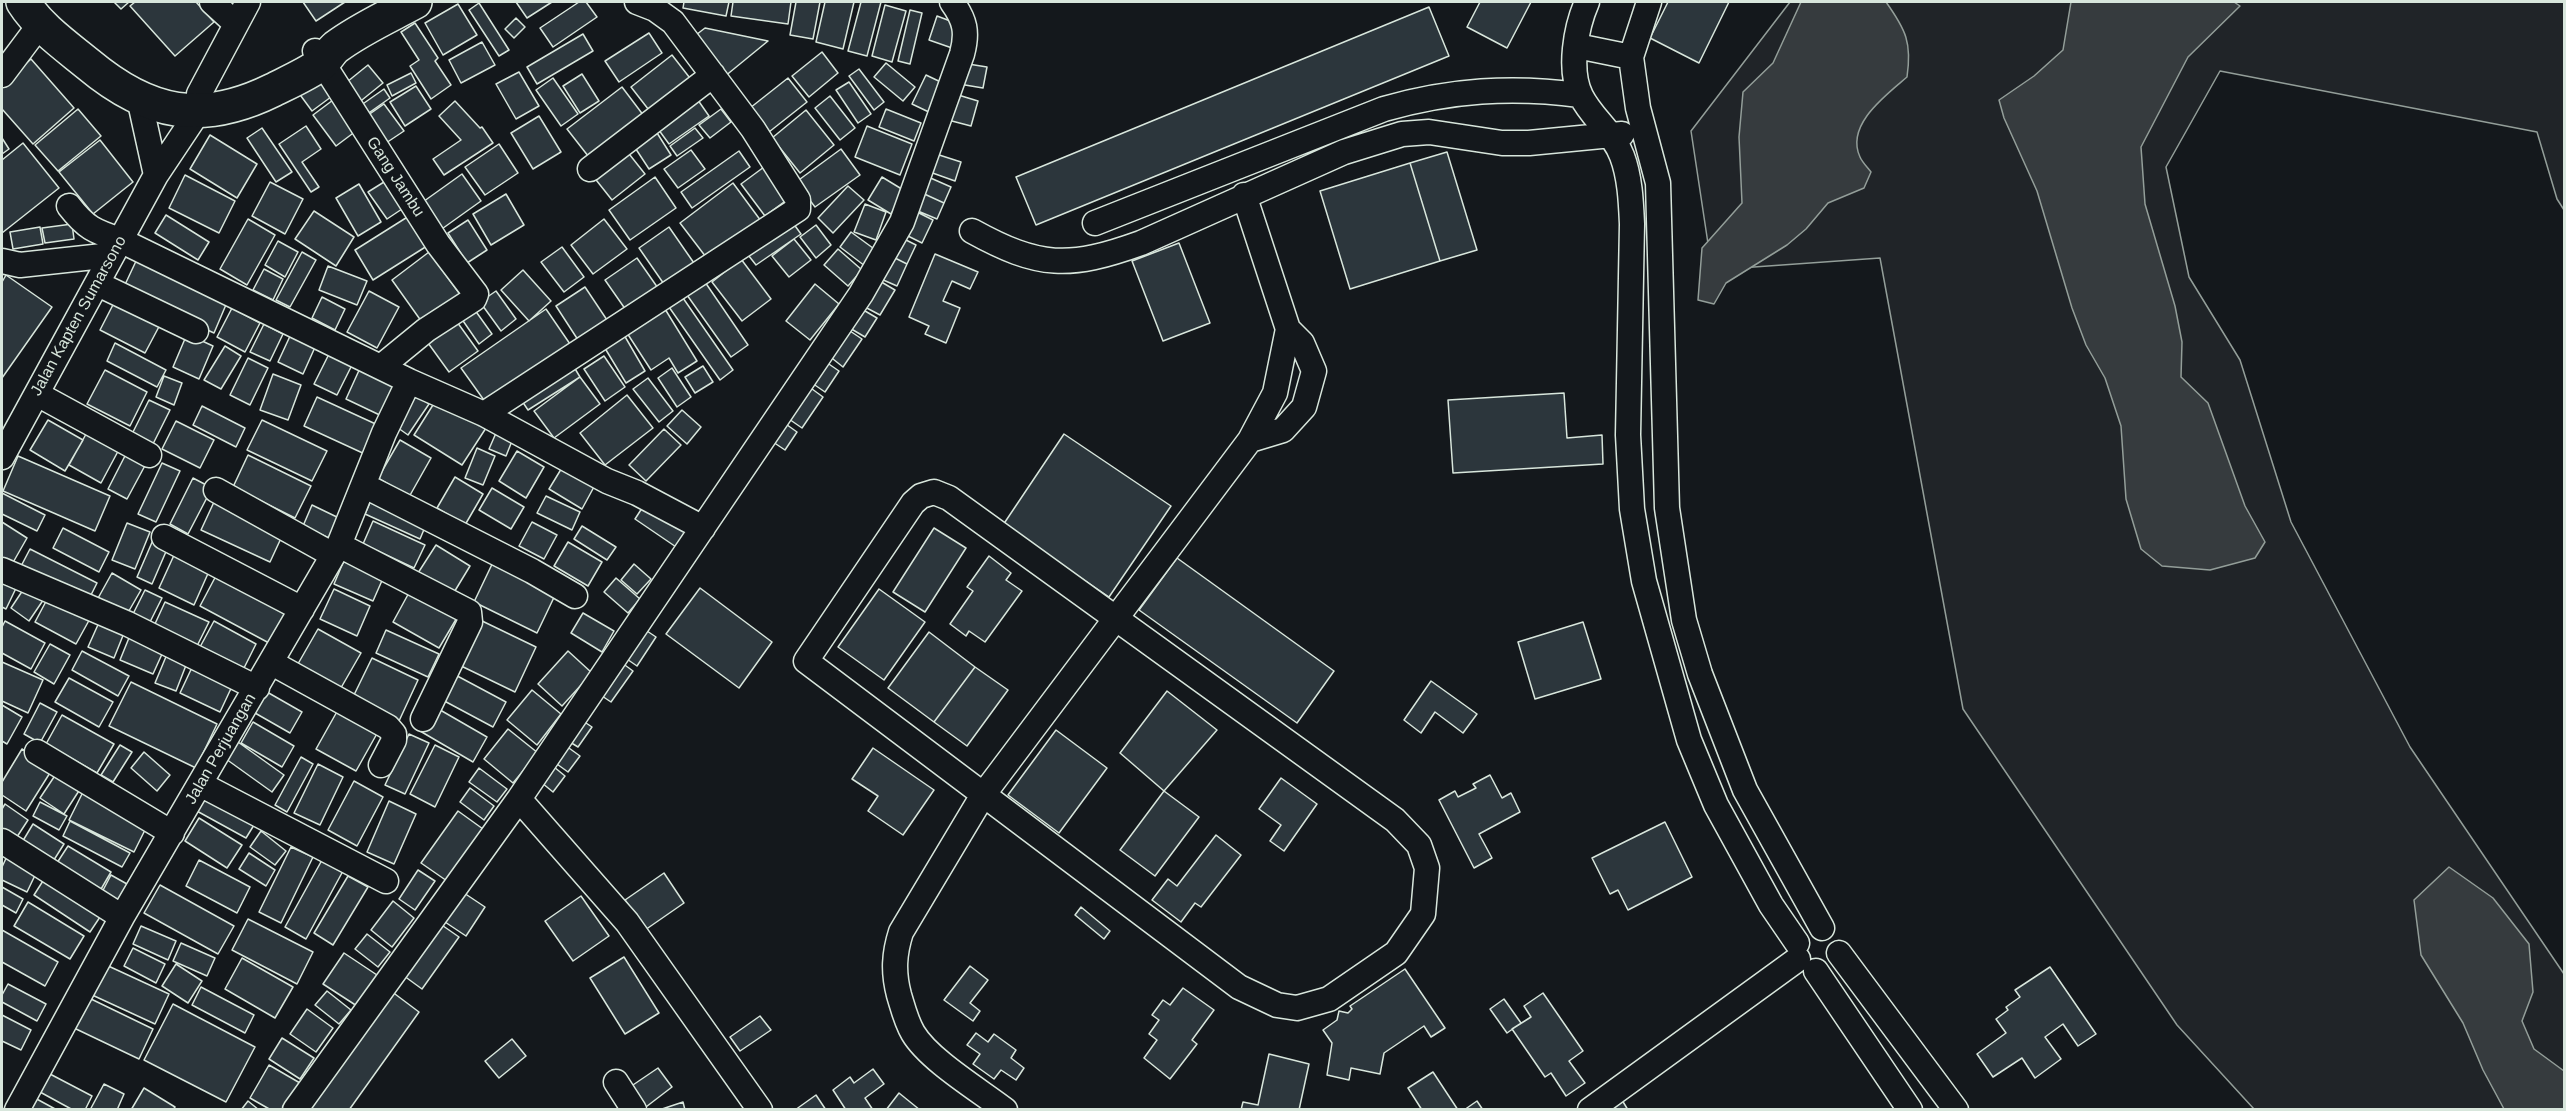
<!DOCTYPE html>
<style>
body{margin:0}
#map{position:relative;width:2566px;height:1111px;overflow:hidden;background:#14181c;font-family:Helvetica,sans-serif}
canvas{display:block}
.frame{position:absolute;inset:0;border:3px solid #d8e6dc;pointer-events:none}
</style>
<div id="map">
<canvas width="2566" height="1111"></canvas>
<div class="frame"></div>
</div>
<script>
const g = document.querySelector('canvas').getContext('2d');
g.lineJoin = 'round';
function paint(path, color) {
  g.fillStyle = color;
  g.fill(path, 'evenodd');
}
function strokePath(path, color, width, dash) {
  g.strokeStyle = color;
  g.lineWidth = width;
  g.lineCap = dash ? 'butt' : 'round';
  g.setLineDash(dash || []);
  g.stroke(path);
}
function drawText(font, color, halo, rows, align = 'center') {
  g.font = font + ' Helvetica,sans-serif';
  g.lineWidth = 4.5;
  g.setLineDash([]);
  g.textBaseline = 'middle';
  g.strokeStyle = halo;
  g.fillStyle = color;
  for (const [text, x, y, turn = 0] of rows) {
    g.save();
    g.translate(x, y);
    g.rotate((+turn || 0) * Math.PI / 180);
    g.textAlign = isNaN(turn) ? turn : align;
    if (halo) g.strokeText(text, 0, 0);
    g.fillText(text, 0, 0);
    g.restore();
  }
}
const green = new Path2D(`
 M1790,2H2564V210L2557,199L2537,132L2220,71L2166,167L2189,277L2240,360L2291,522L2410,747L2564,974V1109H2254L2177,1025L1963,709L1880,258L1712,270L1691,131Z`);
paint(green, '#202428');
strokePath(green, '#939e99', 1.5);
const water = new Path2D(`
 M1801,2H1886C1906,30 1912,43 1907,77C1886,95 1845,125 1860,157C1862,162 1868,168 1871,172L1864,188L1828,203L1806,229L1787,245L1726,283L1714,304L1698,300L1702,248L1742,203L1739,137L1743,92L1773,63Z
 M2071,2H2234L2240,6L2188,57L2141,147L2145,204L2175,306L2182,342L2181,377L2208,403L2245,506L2265,542L2255,558L2210,570L2162,566L2141,549L2126,499L2121,426L2105,378L2086,345L2072,308L2037,191L2004,118L1999,100L2034,76L2063,50Z
 M2449,867L2493,898L2529,944L2533,992L2522,1021L2534,1049L2564,1071V1109H2504L2483,1070L2463,1023L2421,955L2414,900Z`);
paint(water, '#363b3e');
strokePath(water, '#939e99', 1.5);
const building = new Path2D(`
 M114,2H129L121,9Z
 M135,2H196L214,22L175,56L130,6Z
 M303,2H345L316,21Z
 M516,2H552L527,18Z
 M579,2H586L597,17L553,47L540,28Z
 M684,2H729L726,16L683,8Z
 M733,2H791L788,24L731,16Z
 M796,2H820L813,39L790,35Z
 M825,2H854L843,49L816,42Z
 M861,2H881L867,56L848,51Z
 M1480,2H1531L1507,48L1467,27Z
 M1668,2H1729L1699,63L1650,38Z
 M479,3L509,50L499,56L469,10Z
 M458,4L477,35L443,55L425,23Z
 M885,5L906,11L892,62L872,56Z
 M1429,7L1449,56L1036,225L1016,177Z
 M910,10L922,13L910,64L898,61Z
 M937,16L961,25L952,48L929,40Z
 M516,18L525,27L514,38L505,29Z
 M415,23L438,58L435,61L451,85L431,99L410,66L419,60L401,32Z
 M705,28L768,41L724,77L692,38Z
 M649,33L662,53L619,82L605,61Z
 M583,34L593,51L537,84L527,67Z
 M482,42L495,65L461,83L449,60Z
 M822,52L838,73L809,97L792,76Z
 M672,55L693,82L652,114L631,87Z
 M31,59L74,108L33,144L2,109V85Z
 M886,63L915,87L903,101L874,77Z
 M962,63L987,67L983,88L959,84Z
 M368,65L383,83L357,104L342,86Z
 M859,69L884,102L874,110L849,76Z
 M519,72L539,106L516,119L496,84Z
 M411,73L416,83L392,96L387,85Z
 M582,74L599,101L580,113L563,86Z
 M322,75L335,94L312,111L298,92Z
 M926,75L947,85L933,114L912,104Z
 M553,78L578,114L561,126L536,90Z
 M788,78L807,102L769,132L750,108Z
 M849,82L871,114L858,123L836,90Z
 M416,86L431,109L405,126L390,102Z
 M622,87L647,120L592,161L567,129Z
 M384,89L390,98L363,117L357,108Z
 M693,93L709,116L669,144L653,122Z
 M955,94L978,101L971,126L948,120Z
 M830,96L855,128L840,140L815,108Z
 M333,100L356,131L336,146L313,115Z
 M455,101L480,128L482,127L493,143L444,175L433,159L461,140L439,116Z
 M384,104L404,131L383,145L364,118Z
 M78,109L101,136L58,171L35,145Z
 M721,109L731,122L710,138L699,125Z
 M886,109L921,123L914,141L879,127Z
 M806,110L834,145L800,173L772,138Z
 M539,116L561,152L533,169L511,133Z
 M652,125L671,155L649,169L630,140Z
 M306,126L321,149L302,162L319,187L311,192L279,144Z
 M867,126L912,144L900,175L855,157Z
 M262,128L292,172L276,182L247,138Z
 M695,128L703,138L677,156L670,146Z
 M210,135L257,164L237,198L190,169Z
 M2,138L9,149L2,154Z
 M100,140L133,182L93,214L59,172Z
 M23,143L59,188L2,233V160Z
 M499,144L518,173L485,195L465,167Z
 M622,145L645,174L612,200L589,171Z
 M841,149L860,175L815,207L796,182Z
 M691,150L705,169L678,188L664,169Z
 M739,151L750,167L692,208L681,192Z
 M1447,152L1477,250L1440,261L1410,163Z
 M933,153L961,162L955,181L927,171Z
 M1410,163L1440,261L1350,289L1320,191Z
 M764,167L788,199L765,216L741,184Z
 M462,174L481,201L439,231L420,204Z
 M185,175L235,201L219,233L169,208Z
 M926,176L951,187L944,203L920,192Z
 M655,177L676,208L630,240L609,210Z
 M882,177L905,191L891,214L868,200Z
 M270,182L303,199L285,234L252,216Z
 M384,182L402,209L387,219L368,192Z
 M733,183L761,221L709,261L680,223Z
 M359,184L381,222L358,236L336,198Z
 M848,186L864,200L833,233L818,218Z
 M920,192L944,203L937,219L913,209Z
 M506,194L524,225L491,245L473,214Z
 M865,204L886,212L876,240L854,232Z
 M314,211L354,237L336,266L295,239Z
 M915,211L933,220L922,243L904,234Z
 M166,215L209,242L198,260L155,233Z
 M409,216L427,246L373,280L355,250Z
 M248,219L275,235L247,285L220,269Z
 M604,219L627,249L593,274L571,245Z
 M790,219L801,234L756,265L745,251Z
 M468,220L487,250L467,263L448,233Z
 M72,224L74,239L45,243L42,228Z
 M816,225L831,245L816,258L800,237Z
 M40,227L43,244L13,249L10,232Z
 M669,227L696,266L666,287L639,248Z
 M851,232L877,251L865,266L840,247Z
 M900,237L916,245L907,264L891,256Z
 M794,239L811,260L789,277L772,256Z
 M278,241L298,252L285,277L265,265Z
 M1179,243L1210,323L1163,341L1132,261Z
 M562,247L584,277L564,292L541,262Z
 M838,249L862,270L848,286L824,265Z
 M302,252L316,260L290,307L276,300Z
 M429,252L462,297L424,325L392,280Z
 M935,254L978,272L970,289L952,281L943,301L960,308L946,343L925,334L929,326L909,317Z
 M891,256L907,264L897,286L881,279Z
 M637,258L660,291L628,313L605,280Z
 M137,259L228,300L214,333L122,291Z
 M741,259L771,299L742,321L712,282Z
 M328,266L367,281L357,305L319,290Z
 M264,269L283,279L273,300L253,290Z
 M523,270L551,301L529,321L501,290Z
 M6,275L52,307L2,378V282Z
 M878,280L895,290L880,315L863,306Z
 M705,282L748,345L731,357L687,295Z
 M815,284L839,304L810,340L786,321Z
 M585,287L609,323L580,343L556,306Z
 M369,291L399,307L377,348L347,332Z
 M496,291L516,319L501,331L480,302Z
 M117,297L162,321L145,353L100,330Z
 M322,297L345,309L335,330L312,318Z
 M683,298L733,370L720,380L669,307Z
 M472,306L492,334L479,344L459,315Z
 M232,308L260,323L245,352L217,337Z
 M860,308L877,318L865,337L848,327Z
 M546,309L570,344L486,403L461,368Z
 M665,309L697,361L678,373L669,358L651,370L627,333Z
 M452,315L478,351L449,372L423,336Z
 M264,324L283,334L270,361L250,352Z
 M620,328L645,371L626,383L600,340Z
 M847,329L862,339L843,367L828,355Z
 M187,334L213,346L199,379L173,367Z
 M291,334L316,345L303,374L278,362Z
 M115,343L166,370L157,387L107,361Z
 M225,346L241,356L221,389L204,380Z
 M332,348L355,359L337,395L314,384Z
 M604,356L625,387L605,401L584,369Z
 M248,358L268,368L250,405L230,395Z
 M823,360L839,371L825,392L809,381Z
 M571,362L580,377L528,410L518,395Z
 M361,366L401,385L386,418L346,399Z
 M703,366L713,382L695,393L685,377Z
 M672,368L691,397L677,407L658,378Z
 M105,370L147,392L130,426L87,404Z
 M273,374L301,385L288,420L260,410Z
 M164,376L182,383L174,405L156,397Z
 M580,377L600,404L554,438L534,411Z
 M648,378L673,411L659,422L633,389Z
 M808,386L823,397L802,428L786,417Z
 M412,392L429,404L408,435L391,423Z
 M1564,393L1567,438L1602,435L1603,464L1453,473L1448,400Z
 M627,395L653,428L605,465L580,433Z
 M317,397L380,426L367,455L304,426Z
 M438,397L486,428L462,465L414,435Z
 M149,400L170,410L153,444L132,434Z
 M202,406L245,428L236,447L193,425Z
 M682,410L701,427L687,444L667,426Z
 M48,420L83,440L65,471L30,450Z
 M262,420L327,451L312,481L247,450Z
 M176,421L214,440L200,468L162,449Z
 M783,422L797,432L785,450L770,440Z
 M91,425L123,442L101,483L69,465Z
 M664,429L681,445L646,481L629,465Z
 M496,433L512,441L506,456L489,449Z
 M1064,434L1171,506L1109,597L1003,525Z
 M400,440L431,458L409,497L378,478Z
 M477,448L495,456L483,485L465,478Z
 M128,450L148,460L127,499L108,489Z
 M517,451L544,467L526,498L499,481Z
 M248,455L311,486L295,518L233,487Z
 M18,456L110,496L95,531L3,491Z
 M162,463L180,471L156,522L138,514Z
 M563,466L595,485L582,509L549,489Z
 M455,477L483,494L465,525L437,508Z
 M193,478L212,488L188,534L170,524Z
 M492,488L524,507L511,529L479,510Z
 M2,493L45,515L37,531L2,514Z
 M373,496L428,520L420,539L365,514Z
 M546,496L580,512L572,530L537,513Z
 M214,502L283,534L270,562L201,530Z
 M646,502L693,534L682,551L635,519Z
 M312,505L341,519L331,539L303,526Z
 M373,521L425,545L414,568L363,544Z
 M2,522L27,538L11,566L2,560Z
 M532,522L557,535L544,559L519,546Z
 M127,523L150,532L135,569L112,560Z
 M582,526L616,547L607,560L574,539Z
 M63,528L109,552L99,572L53,548Z
 M934,528L966,548L925,612L893,592Z
 M153,540L168,547L152,584L137,577Z
 M568,542L602,562L588,586L554,566Z
 M436,545L470,566L453,594L418,573Z
 M30,549L97,583L87,603L19,570Z
 M175,553L210,569L194,605L159,588Z
 M989,556L1011,573L1006,580L1022,591L985,642L969,631L966,636L950,624L973,591L967,587Z
 M345,558L384,576L373,601L334,584Z
 M495,558L558,589L537,633L474,602Z
 M1177,558L1334,671L1297,723L1139,610Z
 M634,564L651,579L637,594L621,580Z
 M218,572L287,610L269,643L200,606Z
 M2,573L19,582L6,609L2,607Z
 M112,573L141,590L126,616L97,600Z
 M616,578L640,599L628,613L604,592Z
 M29,581L48,593L29,621L11,608Z
 M700,588L772,642L739,688L666,634Z
 M334,589L370,606L357,636L320,619Z
 M411,589L458,616L439,648L393,622Z
 M879,589L925,622L884,680L838,647Z
 M145,590L162,598L149,624L132,616Z
 M51,592L92,615L76,644L35,622Z
 M165,602L209,622L197,646L154,626Z
 M583,613L614,631L602,652L571,633Z
 M101,618L126,628L114,658L88,647Z
 M478,619L536,647L515,692L457,664Z
 M5,621L45,643L31,669L2,653V627Z
 M214,621L256,644L243,670L200,647Z
 M1583,622L1601,679L1535,699L1518,642Z
 M641,627L656,637L637,666L621,655Z
 M133,628L167,643L153,674L120,660Z
 M318,629L361,653L338,693L295,669Z
 M386,630L439,654L428,677L376,653Z
 M929,632L975,667L934,722L888,688Z
 M50,644L70,655L54,684L34,672Z
 M170,647L190,655L176,691L155,683Z
 M82,651L129,676L118,696L72,670Z
 M568,651L592,673L562,706L538,684Z
 M372,658L418,680L399,721L352,699Z
 M618,660L633,671L611,702L596,692Z
 M195,661L235,680L220,712L180,693Z
 M2,662L43,680L28,713L2,701Z
 M975,667L1008,690L967,746L934,722Z
 M448,671L506,702L493,727L435,696Z
 M69,678L113,702L99,727L55,702Z
 M1431,681L1477,714L1463,733L1435,712L1421,733L1404,720Z
 M131,682L217,724L196,768L109,726Z
 M532,690L561,714L537,745L507,720Z
 M1167,691L1217,730L1164,791L1120,753Z
 M267,692L302,712L290,733L255,713Z
 M40,703L57,712L40,743L24,734Z
 M2,705L22,717L7,744L2,741Z
 M435,707L487,737L473,762L420,731Z
 M339,708L379,730L356,771L316,749Z
 M62,715L114,744L97,773L46,744Z
 M580,719L592,727L578,747L565,739Z
 M253,722L294,746L282,767L241,743Z
 M508,729L538,753L513,783L484,759Z
 M1056,730L1107,768L1059,833L1008,795Z
 M409,734L429,743L405,794L385,785Z
 M238,742L284,775L272,792L226,759Z
 M562,743L580,756L568,772L550,759Z
 M120,745L132,752L113,782L101,775Z
 M435,745L459,757L435,807L410,794Z
 M873,748L934,790L903,835L868,811L878,796L852,779Z
 M22,749L53,768L26,811L2,795V782Z
 M144,752L170,775L157,791L131,768Z
 M301,757L313,764L287,812L275,805Z
 M548,762L565,776L553,792L536,778Z
 M318,764L343,777L320,825L294,813Z
 M60,768L84,783L64,814L40,798Z
 M479,768L507,789L497,802L469,782Z
 M1490,775L1502,798L1511,793L1520,812L1479,834L1492,858L1474,868L1439,800L1455,791L1458,797L1476,788L1473,784Z
 M1281,778L1317,804L1284,851L1270,841L1281,825L1259,809Z
 M354,781L383,797L357,846L328,830Z
 M470,788L494,806L484,820L460,802Z
 M84,790L149,822L134,852L69,820Z
 M1164,791L1199,817L1155,876L1120,850Z
 M202,796L254,825L246,838L195,810Z
 M389,801L416,814L394,864L367,852Z
 M40,802L67,816L59,830L33,816Z
 M5,804L28,820L13,843L2,836V809Z
 M458,811L483,829L447,881L421,863Z
 M199,818L242,845L227,868L185,841Z
 M70,821L130,853L122,867L63,836Z
 M1665,822L1692,877L1628,910L1618,890L1610,894L1592,858Z
 M33,824L64,844L52,863L21,844Z
 M261,831L286,851L275,865L250,847Z
 M1216,835L1241,855L1201,907L1195,903L1181,922L1152,900L1168,879L1177,886Z
 M68,846L111,872L97,896L53,869Z
 M291,847L313,857L281,923L259,912Z
 M9,852L39,867L27,892L2,880V867Z
 M249,853L275,870L266,886L239,869Z
 M199,860L250,887L237,913L186,886Z
 M322,860L343,871L306,939L285,927Z
 M418,870L435,881L415,910L399,899Z
 M48,873L104,911L90,932L34,895Z
 M664,873L684,903L645,930L625,900Z
 M111,875L127,884L117,903L101,894Z
 M348,876L368,887L333,945L314,933Z
 M160,885L234,926L218,954L144,913Z
 M2,887L23,899L16,913L2,905Z
 M458,889L485,907L466,936L439,918Z
 M581,896L609,936L573,961L545,921Z
 M393,901L414,918L392,947L371,930Z
 M28,902L84,936L70,959L14,926Z
 M1081,907L1110,931L1104,939L1075,915Z
 M248,919L313,952L297,984L232,950Z
 M436,921L459,937L422,989L400,973Z
 M141,926L176,941L168,960L133,944Z
 M2,930L58,962L45,986L2,962Z
 M367,934L390,952L378,967L355,949Z
 M181,943L215,958L207,976L173,961Z
 M133,948L165,964L156,983L124,966Z
 M344,953L377,975L357,1006L323,984Z
 M624,957L659,1013L625,1034L590,978Z
 M242,958L293,987L275,1018L225,989Z
 M104,964L169,994L155,1024L90,994Z
 M176,964L202,981L188,1003L162,986Z
 M970,966L988,980L970,1003L980,1011L973,1021L944,1000Z
 M2050,967L2096,1034L2078,1046L2063,1024L2045,1037L2061,1059L2035,1078L2022,1058L1993,1077L1977,1054L2006,1033L1996,1019L2008,1010L2006,1007L2020,997L2015,990Z
 M1405,969L1445,1028L1431,1037L1424,1026L1384,1053L1380,1074L1351,1068L1349,1080L1327,1075L1332,1043L1323,1030L1337,1020L1339,1011L1348,1013L1352,1009L1350,1006Z
 M8,984L46,1004L37,1021L2,1002V995Z
 M201,987L254,1015L245,1033L192,1005Z
 M1183,988L1214,1010L1192,1040L1197,1044L1170,1079L1144,1058L1157,1040L1149,1034L1159,1020L1152,1015L1163,1000L1170,1005Z
 M327,991L351,1010L339,1024L315,1005Z
 M391,991L419,1012L349,1110H307Z
 M1543,993L1583,1051L1569,1061L1585,1083L1566,1096L1551,1073L1545,1077L1512,1029L1531,1017L1524,1006Z
 M89,998L153,1029L139,1059L74,1028Z
 M1504,999L1521,1023L1507,1033L1490,1009Z
 M173,1004L255,1047L226,1102L144,1060Z
 M307,1009L333,1028L316,1052L290,1034Z
 M2,1015L31,1030L21,1050L2,1041Z
 M760,1016L771,1030L740,1051L730,1037Z
 M976,1033L988,1042L994,1034L1016,1050L1011,1058L1024,1068L1016,1080L1001,1070L994,1079L973,1064L980,1054L967,1045Z
 M282,1038L314,1058L300,1079L269,1059Z
 M512,1039L526,1056L499,1078L485,1061Z
 M1269,1054L1309,1064L1299,1110H1241L1243,1102L1258,1105Z
 M269,1065L300,1083L285,1110H271L250,1098Z
 M658,1068L672,1087L642,1110L627,1089Z
 M873,1069L884,1084L865,1098L873,1110H846L833,1090L850,1077L854,1083Z
 M1433,1072L1458,1110H1422L1408,1088Z
 M50,1074L92,1096L85,1110H73L40,1092Z
 M104,1084L124,1094L117,1110H90Z
 M144,1088L175,1107L173,1110H131Z
 M899,1093L920,1110H886Z
 M816,1095L826,1110H795Z
 M33,1097L57,1110H27Z
 M1622,1100L1628,1110H1608Z
 M248,1101L259,1110H241Z
 M1477,1101L1483,1110H1464Z
 M683,1102L685,1110H659Z`);
paint(building, '#2c363c');
strokePath(building, '#d8e6dc', 1.5);
const minor = new Path2D(`
 M212,2L236,24
 M1587,2C1576,27 1568,70 1581,96C1592,118 1613,132 1622,156C1630,177 1631,202 1632,224L1628,435L1632,509L1644,581L1689,740L1716,805L1771,905L1797,943
 M1649,2L1631,57L1638,108L1658,183L1667,508L1684,620L1700,674L1745,790L1822,928
 M1577,46L1631,57
 M315,51L438,244L476,294L474,299L426,330L382,366
 M2,75L41,23
 M199,94L248,2
 M139,98L156,175
 M590,169L713,75
 M69,206C86,228 94,231 120,240L409,381L484,414L607,481L637,493L703,528
 M1095,223L1384,109C1450,90 1512,86 1580,95
 M972,231C1039,268 1069,269 1141,243L1344,152L1402,134L1429,132L1502,143H1529L1622,134
 M2,261L20,265L112,255
 M98,284L196,331
 M37,394L149,455
 M484,414L798,209V200L753,129L673,22L655,9L637,2
 M1250,440L1283,430L1304,407L1314,371L1302,343L1288,329
 M2,457L156,175L198,112
 M365,486L532,571L575,596
 M216,490L333,555
 M934,492L949,498L1395,820L1419,845L1427,868L1423,914L1396,953L1329,999L1297,1008L1277,1005L1239,987L806,661L913,503L921,496Z
 M164,537L302,609
 M339,545L469,612L470,622L423,719
 M2,570L128,624L257,688
 M272,663L388,727L394,734V740L381,765
 M37,752L172,833
 M200,784L386,881
 M519,799L627,922L760,1110
 M2,841L122,917
 M1839,953L1956,1110
 M1816,971L1910,1110
 M616,1082L634,1110
 M17,1110L122,917L339,545L384,433L409,381
 M295,1110L519,799L861,294L902,222L962,54C968,32 965,20 952,2
 M1005,1110C979,1090 929,1060 913,1033C906,1021 903,1008 899,995C893,972 894,954 901,932L983,795L1250,440L1275,393L1288,329L1244,195
 M1590,1110L1798,959`);
const highway = new Path2D(`
 M23,2C39,27 66,46 88,64C149,115 202,125 273,90C289,82 307,74 321,64C327,59 330,52 336,47C360,29 389,16 415,2`);
strokePath(minor, '#d8e6dc', 27);
strokePath(highway, '#d8e6dc', 36);
strokePath(minor, '#14181c', 24);
strokePath(highway, '#14181c', 33);
drawText('16px', '#d8e6dc', '#14181c', [
 ["Gang Jambu",395,177,57],
 ["Jalan Kapten Sumarsono",79,316,-61],
 ["Jalan Perjuangan",221,749,-60]
]);
</script>
